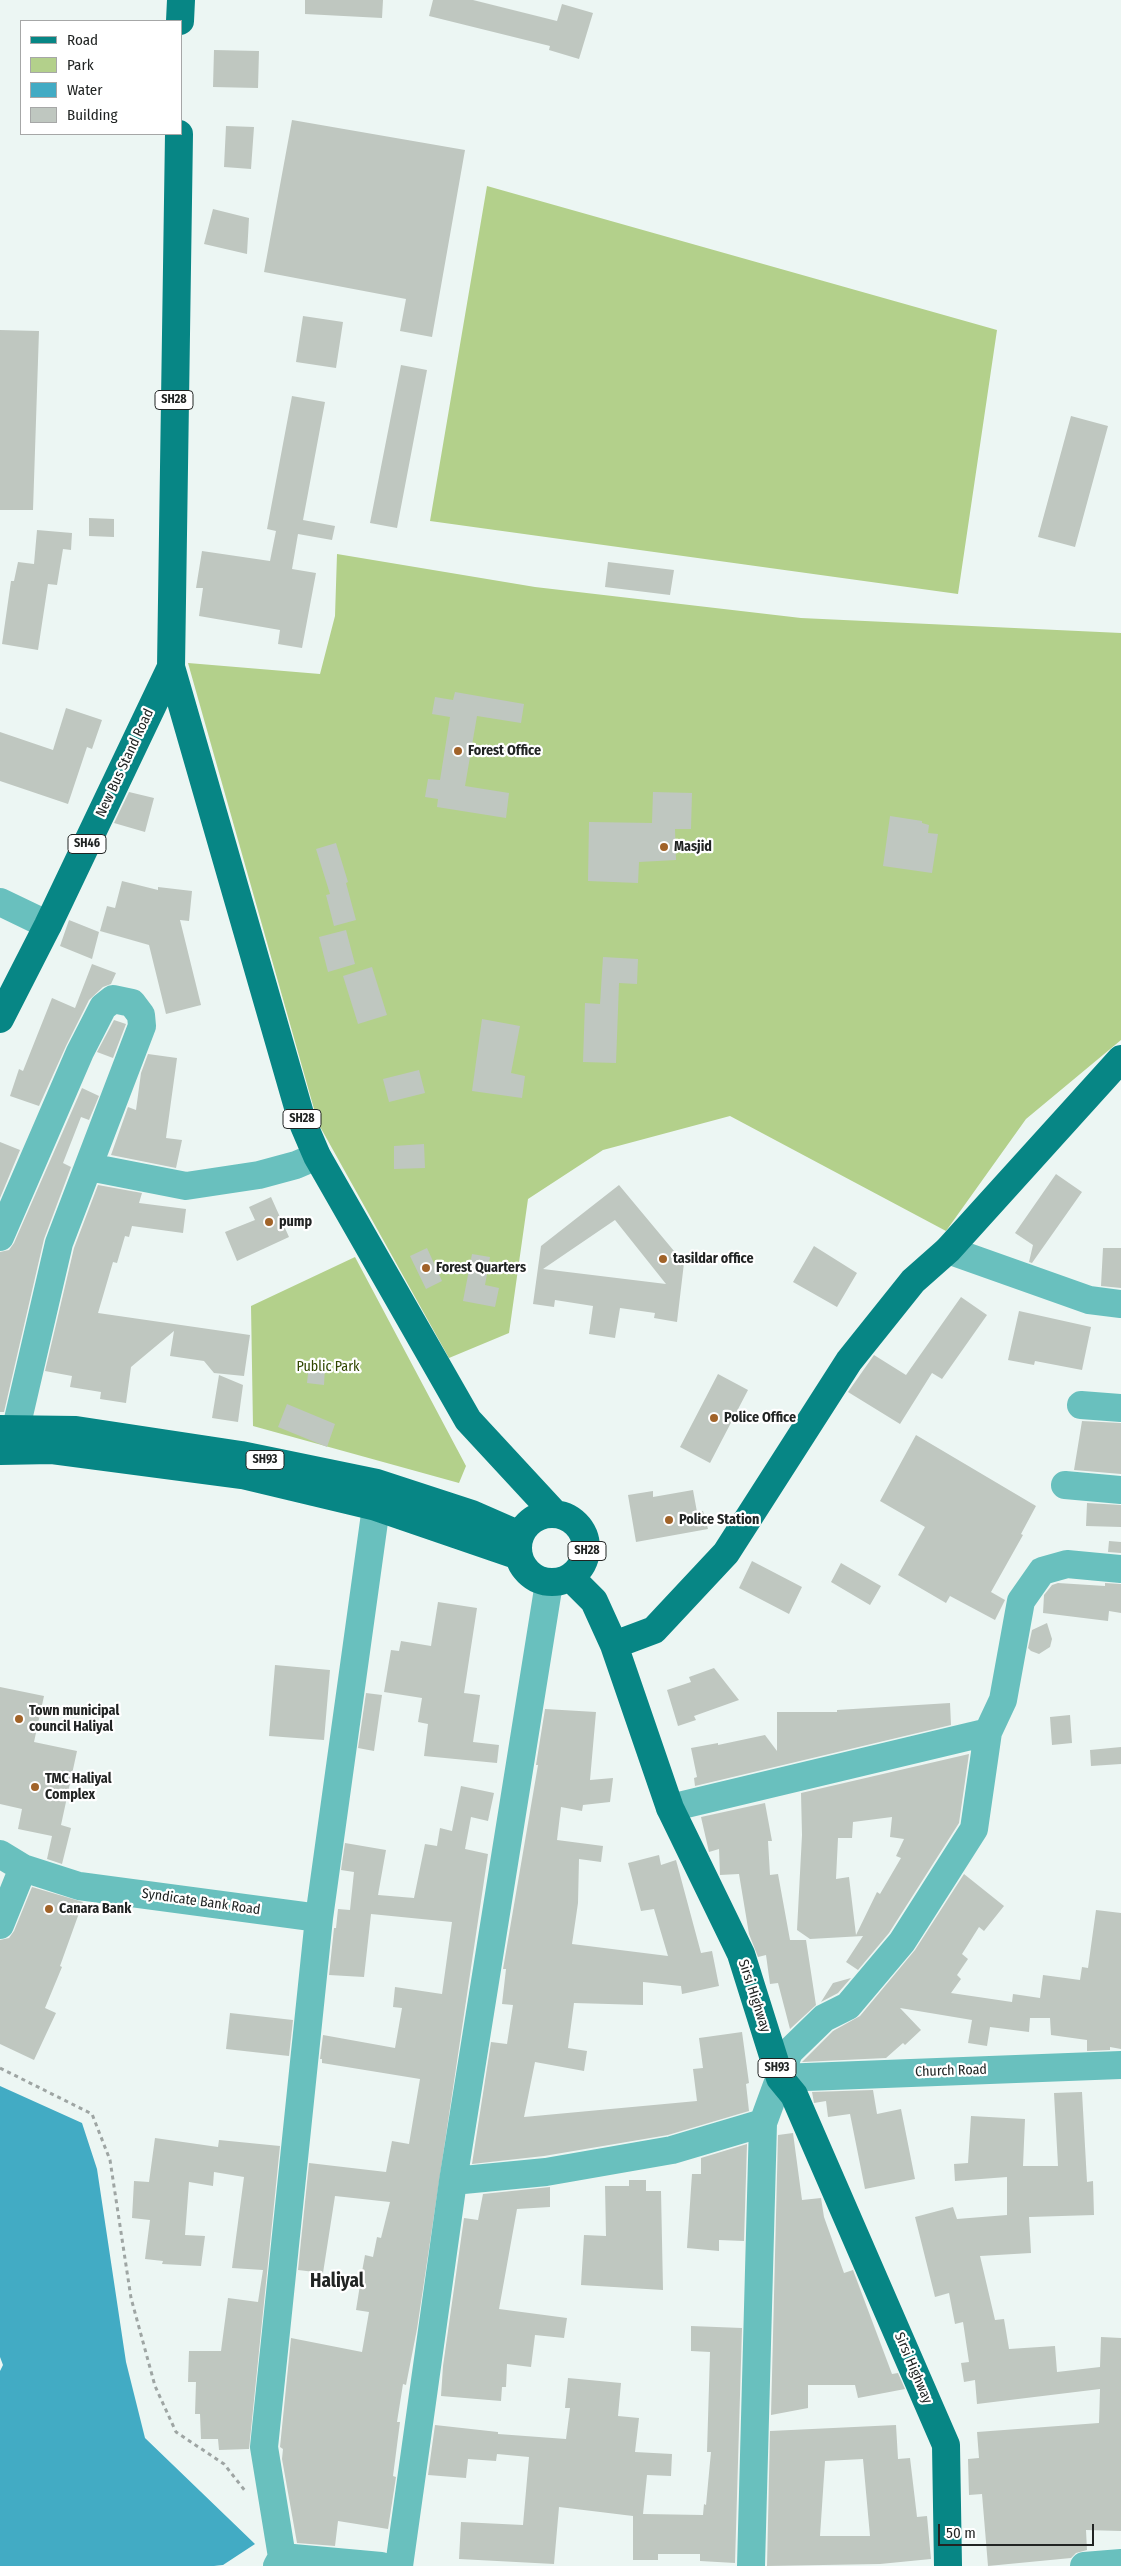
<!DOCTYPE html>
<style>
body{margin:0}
#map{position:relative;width:1121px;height:2566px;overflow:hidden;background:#ecf6f3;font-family:"Fira Sans Condensed",sans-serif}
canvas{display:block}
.legend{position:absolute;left:20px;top:20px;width:162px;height:115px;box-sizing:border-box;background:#fff;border:1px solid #a6a7a7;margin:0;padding:6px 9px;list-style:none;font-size:15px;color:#212423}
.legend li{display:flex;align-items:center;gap:10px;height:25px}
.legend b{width:25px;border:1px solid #a6a7a7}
.scale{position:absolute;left:938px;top:2524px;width:156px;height:22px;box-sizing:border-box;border:2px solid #212423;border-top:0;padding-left:6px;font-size:15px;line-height:18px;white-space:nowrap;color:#212423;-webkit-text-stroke:4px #fff;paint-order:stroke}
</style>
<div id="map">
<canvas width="1121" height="2566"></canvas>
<ul class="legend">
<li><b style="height:6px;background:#078685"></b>Road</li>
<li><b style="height:14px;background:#b3d08b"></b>Park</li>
<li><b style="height:14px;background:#42abc4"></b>Water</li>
<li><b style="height:14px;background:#bfc7c0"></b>Building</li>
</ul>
<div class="scale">50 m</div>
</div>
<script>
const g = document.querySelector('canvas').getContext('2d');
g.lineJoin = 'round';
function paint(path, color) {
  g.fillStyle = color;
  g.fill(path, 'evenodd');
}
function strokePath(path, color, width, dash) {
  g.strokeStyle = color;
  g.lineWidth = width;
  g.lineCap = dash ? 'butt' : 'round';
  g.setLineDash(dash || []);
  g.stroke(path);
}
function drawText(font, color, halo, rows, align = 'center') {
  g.font = font + ' "Fira Sans Condensed",sans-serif';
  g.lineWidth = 4.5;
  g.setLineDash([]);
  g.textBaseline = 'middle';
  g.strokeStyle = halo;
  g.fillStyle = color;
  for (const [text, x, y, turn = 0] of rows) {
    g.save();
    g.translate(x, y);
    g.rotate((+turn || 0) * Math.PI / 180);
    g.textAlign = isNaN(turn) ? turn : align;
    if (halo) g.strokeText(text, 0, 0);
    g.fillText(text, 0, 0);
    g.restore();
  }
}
paint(new Path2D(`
 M487,186L997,330L958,594L430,521Z
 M337,554L535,587L801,618L1121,633V1040L1026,1119L946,1231L730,1116L603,1150L528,1199L509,1333L449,1358L318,1123L188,663L320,674L335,616Z
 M355,1257L466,1466L459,1483L253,1426L251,1306Z`), '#b3d08b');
paint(new Path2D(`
 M0,2086L82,2123L97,2169L126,2362L145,2438L255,2544L223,2565L214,2566H0V2371L3,2365L0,2357Z`), '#42abc4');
paint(new Path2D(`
 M305,0H383L382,18L305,14Z
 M433,0H473L557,21L562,4L593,13L579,59L549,50L550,46L429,16Z
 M214,50L259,51L258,88L213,87Z
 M292,120L465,150L432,337L400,331L406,299L264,272Z
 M226,126L254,127L251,169L224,167Z
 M213,209L249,218L247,254L204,244Z
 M303,316L343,322L336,368L296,362Z
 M0,330L39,331L33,510H0Z
 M401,365L427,370L397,528L370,523Z
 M292,396L325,402L303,520L335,526L332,540L298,534L292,569L316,573L302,648L278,644L280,630L199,616L203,588H196L202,551L270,561L276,531L267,529Z
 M1071,416L1108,426L1075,547L1038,537Z
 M89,518L114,519V537L89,536Z
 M37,530L72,533L71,550L63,549L57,585L48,584L38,650L2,644L11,581H14L18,562L34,564Z
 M608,562L674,570L670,595L605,587Z
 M455,692L524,704L521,723L477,716L465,786L509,793L506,818L437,807L438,799L425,797L428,779L440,780L450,717L432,714L435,697L453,700Z
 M66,708L102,720L92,749L87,747L68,804L0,781V732L53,750Z
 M129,792L154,798L145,832L114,823Z
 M653,792L692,793L691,829H675L676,860L639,862L638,883L588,881L589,822L652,823Z
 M890,816L922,821V823L929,825L928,833L938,834L932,873L883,866Z
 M336,843L348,882L346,883L356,920L334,926L326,895L330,894L316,849Z
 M122,881L158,890V887L192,891L189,921L180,920L201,1005L166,1014L149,945L100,931L107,906L115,908Z
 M69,920L99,932L92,959L60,946Z
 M346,930L355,964L328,972L319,937Z
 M603,957L638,959L637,984L619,983L616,1063L583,1062L585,1003L600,1004Z
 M92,964L116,973L111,984L103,987L89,1000L66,1046L39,1106L10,1096L19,1069L23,1071L52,998L75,1008Z
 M372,967L387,1015L358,1024L343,976Z
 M482,1019L520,1026L511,1073L525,1076L522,1098L472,1091Z
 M114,1020L126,1024L113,1058L97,1052Z
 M148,1054L177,1058L166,1138L182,1140L176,1168L111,1155L128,1107L136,1110L141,1073Z
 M419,1070L425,1093L389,1102L383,1079Z
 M82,1088L99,1096L89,1120L81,1117L63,1163L71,1167L44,1239L4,1412H0V1252L9,1250L14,1243Z
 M0,1142L20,1150L0,1198Z
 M424,1144L425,1168L394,1169V1146Z
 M1056,1174L1082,1192L1032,1263L1029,1262L1033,1245L1015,1233Z
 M98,1185L142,1193L139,1203L186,1209L183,1233L132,1226L129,1237L125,1236L117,1263L113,1262L98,1313L250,1335L244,1376L214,1373L204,1361L170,1356L174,1331L131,1367L126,1403L100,1399L101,1392L70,1387L72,1376L45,1371L74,1248Z
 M619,1185L684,1263L677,1322L654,1318L655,1313L620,1308L615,1338L589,1334L593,1306L555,1300L554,1307L533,1304L541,1246ZM615,1220L666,1284L543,1269Z
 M271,1197L289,1237L237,1261L225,1232L255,1220L249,1207Z
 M814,1246L857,1273L837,1307L793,1282Z
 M427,1248L442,1281L426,1289L410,1256Z
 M1103,1248H1121V1288L1101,1286Z
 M472,1254L490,1257L485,1285L499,1288L495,1307L463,1301Z
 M961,1297L987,1315L942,1379L932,1373L900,1424L848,1392L874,1355L906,1375Z
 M1019,1311L1091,1327L1082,1370L1035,1361L1034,1365L1008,1360Z
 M309,1364L325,1366L324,1385L307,1383Z
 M718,1374L748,1390L710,1463L680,1447Z
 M219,1375L243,1385L238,1422L212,1418Z
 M287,1404L335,1424L327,1447L278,1427Z
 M1082,1421L1121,1423V1474L1074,1470Z
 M916,1435L1036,1506L1021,1534L1023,1535L991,1592L1005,1600L995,1620L950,1596L946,1603L898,1575L925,1527L880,1501Z
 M693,1490L697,1512L703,1511L708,1529L636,1542L628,1495L653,1491V1497Z
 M1087,1503L1121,1505V1527L1086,1526Z
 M1109,1541L1121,1542V1553L1108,1552Z
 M752,1561L802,1587L789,1614L739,1588Z
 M841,1563L881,1586L870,1605L831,1582Z
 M1058,1583L1105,1586V1583L1121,1584V1613L1109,1611L1108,1621L1043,1613L1044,1595L1052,1585Z
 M438,1602L477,1608L464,1693L480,1695L473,1742L499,1745L497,1763L424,1756L428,1724L418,1722L422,1698L384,1692L391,1650L399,1651L401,1641L431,1646Z
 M1047,1623L1052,1639L1050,1647L1039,1654L1031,1651L1028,1648L1032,1630Z
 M275,1665L330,1670L324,1740L269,1736Z
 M714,1668L739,1700L694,1716L696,1720L678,1726L667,1690L691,1682L689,1677Z
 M0,1687L44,1696L34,1742L77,1751L61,1825L71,1828L62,1864L47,1859L52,1836L18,1829L22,1809L0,1804Z
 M366,1693L382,1695L374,1751L358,1748Z
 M950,1703L951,1725L695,1786L694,1778L697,1777L691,1748L718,1743V1745L765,1735L777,1751V1712H837V1710Z
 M545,1709L596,1712L590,1780L613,1778L610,1802L583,1805L582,1811L561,1807L557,1840L603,1846L601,1862L579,1859L578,1903L572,1944L668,1956L654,1909L641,1911L628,1863L659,1855L661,1865L676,1860L701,1953L712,1951L719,1986L682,1994L681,1986L643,1982V2005L574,2003L568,2048L587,2051L584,2071L535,2062L524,2117L697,2101L693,2069L703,2068L699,2038L742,2032L749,2083L746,2084L749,2111L668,2135L544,2156L472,2164L491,2042L507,2044L513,2005L502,2004L506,1969H503L538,1765H536Z
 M1070,1715L1072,1743L1052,1745L1050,1717Z
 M1121,1747V1764L1091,1766L1090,1750Z
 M969,1754L959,1823L889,1933L858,1970L846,1962L863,1936L810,1939L797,1930L802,1835L801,1793ZM892,1817L890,1837L904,1839L896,1856L901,1858L880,1894L877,1892L856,1935L849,1877L836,1879L838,1838H852L853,1822Z
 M461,1786L494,1793L488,1821L471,1817L465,1849L488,1854L417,2329L406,2385L403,2384L397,2422H400L393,2476L396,2477L388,2529L338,2521L335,2546L297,2543L282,2459L283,2449L280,2447L291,2338L362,2352L369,2312L356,2310L363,2266L365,2255L373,2257L377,2237L381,2238L390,2202L335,2196L323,2273L298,2270L309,2163L386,2172L392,2141L409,2144L420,2079L322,2063V2059H320L323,2035L395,2048L402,2008L393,2007L395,1987L442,1994L452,1922L371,1914L364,1977L329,1975L334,1928H336L338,1909L350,1910L354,1872L341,1870L345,1843L386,1850L378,1895L414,1898L425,1844L437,1846L440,1828L452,1831Z
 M765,1803L772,1841H768L770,1875L778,1874L790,1940H806L816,2005L790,2029L778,1983L770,1984L766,1955L758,1957L749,1934L739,1874L720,1875L719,1849L709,1852L701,1817Z
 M964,1874L1004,1906L984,1931L979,1927L962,1954L968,1959L957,1975L961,1979L951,1993L1012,2002L1013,1994L1040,1998L1043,1975L1080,1980L1082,1967L1088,1968L1096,1910L1121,1913V2049L1110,2047V2050L1087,2051V2040L1051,2035L1050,2018H1030L1029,2032L990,2027L987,2046L968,2043L972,2020L900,2008L921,2030L905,2045L903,2043L886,2058L802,2062L833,2031L860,2016L915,1950Z
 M32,1887L83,1902L60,1966L62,1967L45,2008L56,2013L34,2060L0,2044V1940L9,1938L14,1931Z
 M851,1978L838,1993L821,2002L833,1983Z
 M230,2013L293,2020L289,2056L226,2049Z
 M873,2090L877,2114L901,2109L915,2179L865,2189L850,2114L828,2117L826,2101L814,2103L812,2092Z
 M1082,2092L1087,2182L1093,2181L1094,2215L1029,2217L1031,2253L980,2256L995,2320L1004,2319L1009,2349L1055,2346L1057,2372L1100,2367L1101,2337L1121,2338V2531L1086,2530L1087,2550L1076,2553L1071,2558L988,2566L982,2494L969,2495L968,2459L979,2458L977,2432L1099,2423L1100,2389L977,2404L975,2380L964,2382L961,2363L969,2362L963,2322L955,2324L949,2293L935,2297L915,2217L953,2207L957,2219L1007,2215V2177L955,2181L954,2164L968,2163L971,2116L1025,2119L1023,2166H1058L1054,2093Z
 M793,2133L802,2200L821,2198L824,2217L844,2273L853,2270L892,2374L898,2373L905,2389L858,2398L855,2385H808V2408L771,2415L778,2135Z
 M155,2138L218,2147L219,2140L280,2146L249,2449L219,2450L218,2439H201L200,2414H195L196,2382H188L189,2351H221L228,2298L258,2302L263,2270L232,2268L244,2177L214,2172L213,2186L189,2182L185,2235L205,2236L201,2266L162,2264L163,2261L145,2259L150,2220L132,2218L134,2181L149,2182Z
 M747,2144L744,2241L719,2240V2251L687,2248L692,2174H701V2158Z
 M629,2180H646V2191H661L663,2290L581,2285L584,2235L606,2236L605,2186H629Z
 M550,2187V2207L517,2209L499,2309L567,2318L564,2338L535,2335L531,2367L507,2364L506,2387H502L501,2401L441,2396L443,2366L464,2218L478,2220L483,2194Z
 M691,2326L742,2328L735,2563L700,2561V2554H658V2560H633V2516L559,2507L554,2564L459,2559L461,2522L523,2525L529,2457L497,2454L496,2461L468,2459L466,2478L428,2475L435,2425L498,2432V2434L566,2439L570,2408H565L568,2378L621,2383L618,2416L639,2418L635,2452L672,2454L671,2476L647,2475L643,2514L703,2515L704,2504L706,2505L711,2452H707L710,2352L691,2351Z
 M896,2425L898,2459L910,2458L917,2517L927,2516L931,2559L880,2564L767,2566L770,2431ZM863,2459L870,2536H820L825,2461Z`), '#bfc7c0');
strokePath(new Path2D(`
 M0,2068L92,2114L110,2160L131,2298L155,2386L176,2432L224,2464L246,2492`), '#9ea5a3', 3, [4, 4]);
strokePath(new Path2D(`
 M0,902L48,925
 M89,1167L186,1186L259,1175L296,1165L317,1156
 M0,1237L80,1052L103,1007L113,999L132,1003L141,1015L142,1026L59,1243L16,1428
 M948,1250L1089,1300L1121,1304
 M1081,1405L1121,1408
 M1065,1485L1121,1490
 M670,1808L988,1732L1003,1700L1021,1601L1042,1571L1067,1564L1121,1569
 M0,1854L23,1868L79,1886L319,1918
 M0,1925L23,1868
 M780,2078L1121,2065
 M453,2181L546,2172L672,2150L763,2123
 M282,2557L381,2566
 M277,2566L282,2557L264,2447L319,1918L376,1507L377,1485
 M399,2566L453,2181L549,1583
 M751,2566L763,2123L789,2052L824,2018L848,2006L902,1942L974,1829L988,1732
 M1084,2566L1121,2563`), '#69c0be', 28);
strokePath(new Path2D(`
 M180,21L181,0
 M179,134L171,667L302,1121L317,1156L468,1420L555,1514
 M0,1019L48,925L171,667
 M0,1429L76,1430L241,1455L377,1483L472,1514L520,1535
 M0,1451L52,1450L242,1475L376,1507L519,1556
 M518 1548a34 34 0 1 1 68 0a34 34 0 1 1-68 0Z
 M571,1578L594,1601L614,1645L670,1808L741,1954L780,2078L794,2095L946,2445L948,2566
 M614,1645L654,1630L726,1553L849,1361L913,1281L948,1250L1121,1059`), '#078685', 28);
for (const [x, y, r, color] of [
 [458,751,5,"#a16329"],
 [664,847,5,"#a16329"],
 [269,1222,5,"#a16329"],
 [663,1259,5,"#a16329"],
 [426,1268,5,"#a16329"],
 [714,1418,5,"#a16329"],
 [669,1520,5,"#a16329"],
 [19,1719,5,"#a16329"],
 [35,1787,5,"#a16329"],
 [49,1909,5,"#a16329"]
]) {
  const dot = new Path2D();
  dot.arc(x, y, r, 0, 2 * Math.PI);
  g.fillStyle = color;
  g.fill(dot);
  strokePath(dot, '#fff', 2);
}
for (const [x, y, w] of [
 [174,400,38],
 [87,844,38],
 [302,1119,38],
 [265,1460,38],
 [587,1551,38],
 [777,2068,38]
]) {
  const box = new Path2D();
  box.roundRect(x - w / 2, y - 9.5, w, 19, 4);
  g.fillStyle = '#fff';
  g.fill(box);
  strokePath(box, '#212423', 1);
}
drawText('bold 12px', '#212423', null, [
 ["SH28",174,400],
 ["SH46",87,844],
 ["SH28",302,1119],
 ["SH93",265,1460],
 ["SH28",587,1551],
 ["SH93",777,2068]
]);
drawText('bold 14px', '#212423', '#fff', [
 ["Forest Office",468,751],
 ["Masjid",674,847],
 ["pump",279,1222],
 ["tasildar office",673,1259],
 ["Forest Quarters",436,1268],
 ["Police Office",724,1418],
 ["Police Station",679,1520],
 ["Town municipal",29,1711],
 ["council Haliyal",29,1727],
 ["TMC Haliyal",45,1779],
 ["Complex",45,1795],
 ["Canara Bank",59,1909]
], 'left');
drawText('14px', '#212423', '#fff', [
 ["New Bus Stand Road",125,763,-65],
 ["Syndicate Bank Road",201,1902,8],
 ["Sirsi Highway",754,1996,72],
 ["Church Road",951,2071,-2],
 ["Sirsi Highway",913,2368,67]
]);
drawText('14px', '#314701', '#fff', [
 ["Public Park",328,1367]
]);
drawText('bold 19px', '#212423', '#fff', [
 ["Haliyal",337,2282]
]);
</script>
